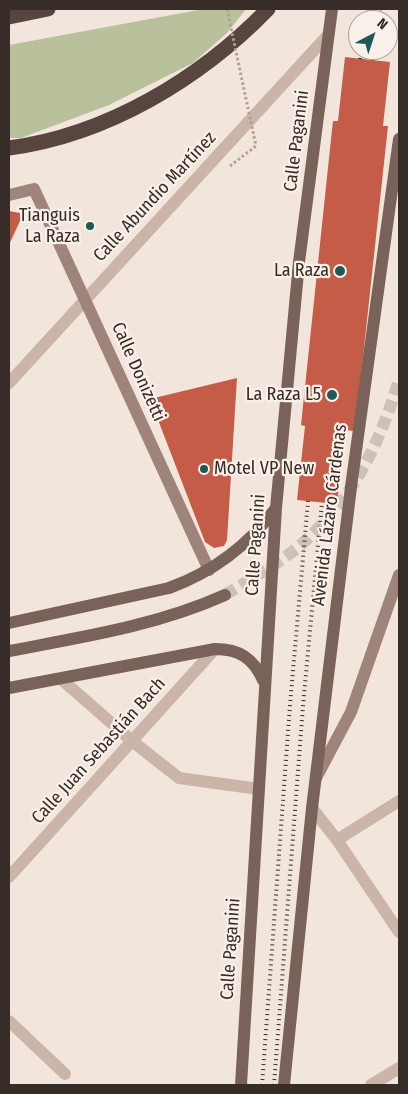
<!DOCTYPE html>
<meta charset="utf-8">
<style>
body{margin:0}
#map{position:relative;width:408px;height:1094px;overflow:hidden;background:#f2e6dc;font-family:"Fira Sans Condensed",sans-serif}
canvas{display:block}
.frame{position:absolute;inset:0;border:10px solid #372c28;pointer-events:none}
.north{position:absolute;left:348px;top:10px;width:50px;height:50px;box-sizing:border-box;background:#f9f0e9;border:1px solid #aba29c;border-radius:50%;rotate:40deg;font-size:14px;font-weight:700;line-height:20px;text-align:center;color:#372c28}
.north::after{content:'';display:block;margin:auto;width:18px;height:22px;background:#1e5857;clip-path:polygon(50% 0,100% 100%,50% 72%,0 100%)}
</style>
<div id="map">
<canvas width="408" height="1094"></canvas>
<div class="frame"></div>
<div class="north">N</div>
</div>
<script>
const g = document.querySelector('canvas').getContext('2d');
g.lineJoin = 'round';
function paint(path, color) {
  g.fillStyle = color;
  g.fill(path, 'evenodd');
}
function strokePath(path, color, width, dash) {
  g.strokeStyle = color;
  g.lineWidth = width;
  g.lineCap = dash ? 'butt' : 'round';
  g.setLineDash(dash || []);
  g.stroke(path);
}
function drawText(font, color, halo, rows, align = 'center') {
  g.font = font + ' "Fira Sans Condensed",sans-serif';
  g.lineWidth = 4.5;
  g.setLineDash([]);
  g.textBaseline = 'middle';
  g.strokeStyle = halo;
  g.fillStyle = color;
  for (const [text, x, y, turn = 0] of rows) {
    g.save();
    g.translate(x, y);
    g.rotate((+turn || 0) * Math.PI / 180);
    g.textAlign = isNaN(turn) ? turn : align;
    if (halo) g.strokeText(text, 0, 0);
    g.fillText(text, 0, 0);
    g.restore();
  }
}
paint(new Path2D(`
 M204,9H246L227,33L193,63L109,105L21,138H9V45Z`), '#b8c19c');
paint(new Path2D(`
 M345,57L390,62L383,126H388L355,431L345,430L337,504L297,500L305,426L301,425L331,139L333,121H338Z
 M9,211L20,213V221L9,245Z
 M237,378L227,540L224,546L214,548L205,542L150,399Z`), '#c55c48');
strokePath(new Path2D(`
 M225,595C247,581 271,568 292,552C348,508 380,446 399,379`), '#cdc1b8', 12, [12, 6]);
strokePath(new Path2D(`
 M230,166L256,146`), '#b69f92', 3, [2.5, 2.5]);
strokePath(new Path2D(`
 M9,383L328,35
 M61,679L132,741L179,778L259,789
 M312,808L337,840L399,932
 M337,840L399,801
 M9,877L215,649
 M9,1021L65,1074
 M371,1085L399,1068`), '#cab5a8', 12);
strokePath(new Path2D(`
 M9,195L34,189L209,570
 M316,778L351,712L399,575`), '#9e847a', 12);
strokePath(new Path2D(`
 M9,623L169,588C213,572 248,546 276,508
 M9,651C82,637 156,626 225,595
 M9,688L215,649C239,649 253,658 263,680
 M241,1085L276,508L299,262L332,9
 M284,1085L312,808L351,487L399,139`), '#79625a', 12);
strokePath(new Path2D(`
 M9,17L48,9
 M9,148C107,135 200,79 268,9`), '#58453f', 15);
strokePath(new Path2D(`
 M365,20L367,9
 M378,20L380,9
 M360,59L361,50
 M372,60L374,50
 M262,1085L290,705L308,501
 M274,1085L303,706L322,502`), '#372c28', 4, [1, 4]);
strokePath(new Path2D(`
 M227,9L256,146`), '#b69f92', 3, [2.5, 2.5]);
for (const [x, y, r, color] of [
 [90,226,5,"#1e5857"],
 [340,271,6,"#1e5857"],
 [332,395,6,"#1e5857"],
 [204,469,5,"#1e5857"]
]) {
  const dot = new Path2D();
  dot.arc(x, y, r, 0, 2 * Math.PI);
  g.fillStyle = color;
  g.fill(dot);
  strokePath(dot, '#f9f0e9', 2);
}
drawText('18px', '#372c28', '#f9f0e9', [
 ["Calle Paganini",297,141,-83],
 ["Calle Abundio Martínez",155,197,-47],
 ["Calle Donizetti",138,372,66],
 ["Avenida Lázaro Cárdenas",330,515,-83],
 ["Calle Paganini",256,545,-86],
 ["Calle Juan Sebastián Bach",99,751,-48],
 ["Calle Paganini",231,949,-86]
]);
drawText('18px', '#372c28', '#f9f0e9', [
 ["Tianguis",80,216],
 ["La Raza",80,237],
 ["La Raza",329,271],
 ["La Raza L5",321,395],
 ["Motel VP New",214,469,"left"]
], 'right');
</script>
